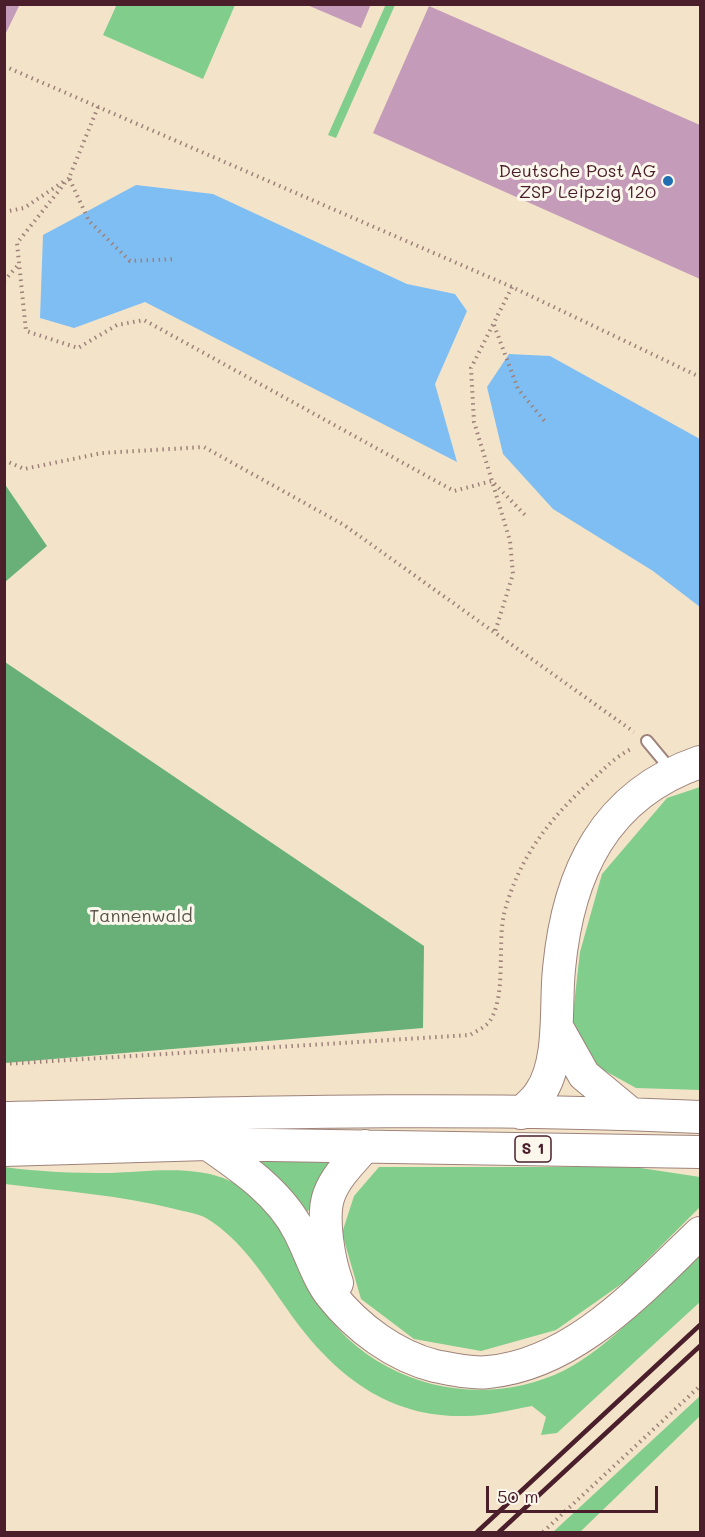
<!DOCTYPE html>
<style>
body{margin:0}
#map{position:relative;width:705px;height:1537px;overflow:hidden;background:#f3e4c9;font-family:Mali,sans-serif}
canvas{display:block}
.frame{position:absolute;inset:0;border:6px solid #4a1f2b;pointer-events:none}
.scale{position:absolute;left:486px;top:1486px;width:172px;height:27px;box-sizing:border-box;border:3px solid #4a1f2b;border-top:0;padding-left:8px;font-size:18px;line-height:21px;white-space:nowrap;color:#4a1f2b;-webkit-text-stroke:4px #fbf7ec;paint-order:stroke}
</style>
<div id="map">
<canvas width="705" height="1537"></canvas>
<div class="frame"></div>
<div class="scale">50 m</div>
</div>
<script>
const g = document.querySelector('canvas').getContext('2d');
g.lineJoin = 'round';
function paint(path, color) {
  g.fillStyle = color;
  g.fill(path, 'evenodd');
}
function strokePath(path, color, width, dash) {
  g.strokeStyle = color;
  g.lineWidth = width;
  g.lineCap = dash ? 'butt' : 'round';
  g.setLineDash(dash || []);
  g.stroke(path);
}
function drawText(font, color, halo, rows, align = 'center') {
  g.font = font + ' Mali,sans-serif';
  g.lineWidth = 6;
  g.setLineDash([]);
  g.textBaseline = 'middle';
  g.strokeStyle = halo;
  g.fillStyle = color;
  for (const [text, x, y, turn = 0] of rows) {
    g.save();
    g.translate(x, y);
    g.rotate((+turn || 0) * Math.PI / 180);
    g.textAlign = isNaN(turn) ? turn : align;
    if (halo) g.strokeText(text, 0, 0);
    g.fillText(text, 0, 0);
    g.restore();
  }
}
paint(new Path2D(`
 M117,4H235V5L203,79L103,35Z
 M386,4L395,5L336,138L328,135Z
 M700,787V1090L636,1088L598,1067L572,1022L580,952L602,874L667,798Z
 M252,1159L335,1160L307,1213Z
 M4,1167C39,1172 74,1173 109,1173C147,1172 194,1164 230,1181C280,1205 290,1255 316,1299C366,1383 476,1413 563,1371C607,1350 663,1288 700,1253V1302L557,1433L541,1435L546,1417L532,1406C510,1410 487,1416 465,1416C385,1418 330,1371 287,1309C263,1275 242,1240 206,1218C197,1213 185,1212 175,1209C120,1195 61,1191 5,1184Z
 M379,1167H634L700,1177V1207L627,1280L556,1330L481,1351L414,1339L361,1299L342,1233L354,1196Z
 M700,1396V1416L580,1532H553Z`), '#80cd8c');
paint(new Path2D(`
 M4,483L47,546L5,582H4Z
 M5,662L424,946L423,1028L5,1063Z`), '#68b078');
paint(new Path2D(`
 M136,185L213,194L407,284L455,294L467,311L435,384L457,462L145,302L74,328L40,318L43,235Z
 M509,354L550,356L700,439V607L653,571L553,509L503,454L487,387Z`), '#7fbef3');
paint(new Path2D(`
 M4,4H20L4,37Z
 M305,4H371L361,28Z
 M429,6L700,125V279L373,133Z`), '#c49cb9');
const service = new Path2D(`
 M647,741L672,771`);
const primary = new Path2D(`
 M557,1027L584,1075L630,1113
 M521,1113C527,1107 535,1101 540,1093C562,1061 555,1006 559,969C568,873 604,795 700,762
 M4,1118C236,1113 469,1106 700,1117
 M208,1144C241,1167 280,1193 299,1231C310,1252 317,1277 331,1295C357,1328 395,1356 435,1366C451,1369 471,1374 488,1372C575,1364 641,1289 700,1233
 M4,1150L208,1144L700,1152
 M337,1283C329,1261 321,1217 329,1195C336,1176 352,1161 365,1146`);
strokePath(service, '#9e827a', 14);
strokePath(primary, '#9e827a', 34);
strokePath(new Path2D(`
 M4,66L512,287L700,377
 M98,107L69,178L89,221L130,261L176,259
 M69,178L17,243L26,331L78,348L117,325L144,320L454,491L492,481L510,541L513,574L495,632
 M4,212L24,208L66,180
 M4,281L19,264
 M512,287L471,368L474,422L492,481L527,517
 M494,325L518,389L547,424
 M4,460L24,469L102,453L204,447L344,525L634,732
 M4,1064L470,1035C476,1031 484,1028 489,1022C507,997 497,945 504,914C518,859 549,819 590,782C604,769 616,756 633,748
 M543,1532L700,1386`), '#9e827a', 4, [1.5, 4.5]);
strokePath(service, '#fff', 10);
strokePath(primary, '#fff', 32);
strokePath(new Path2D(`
 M477,1532L700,1325
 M499,1532L700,1346`), '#4a1f2b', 4.5);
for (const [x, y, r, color] of [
 [668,181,6,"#1f6fb2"]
]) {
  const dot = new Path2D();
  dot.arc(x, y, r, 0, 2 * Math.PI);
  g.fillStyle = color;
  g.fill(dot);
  strokePath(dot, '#fbf7ec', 2);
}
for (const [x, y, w] of [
 [533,1149,36]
]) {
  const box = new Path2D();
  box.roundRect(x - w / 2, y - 13, w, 26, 4.5);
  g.fillStyle = '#fbf7ec';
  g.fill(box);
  strokePath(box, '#4a1f2b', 1.5);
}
drawText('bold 16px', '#4a1f2b', null, [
 ["S 1",533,1149]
]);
drawText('18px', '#4a1f2b', '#fbf7ec', [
 ["Deutsche Post AG",656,171],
 ["ZSP Leipzig 120",656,192]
], 'right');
drawText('18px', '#5a5348', '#fbf7ec', [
 ["Tannenwald",141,916]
]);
</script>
